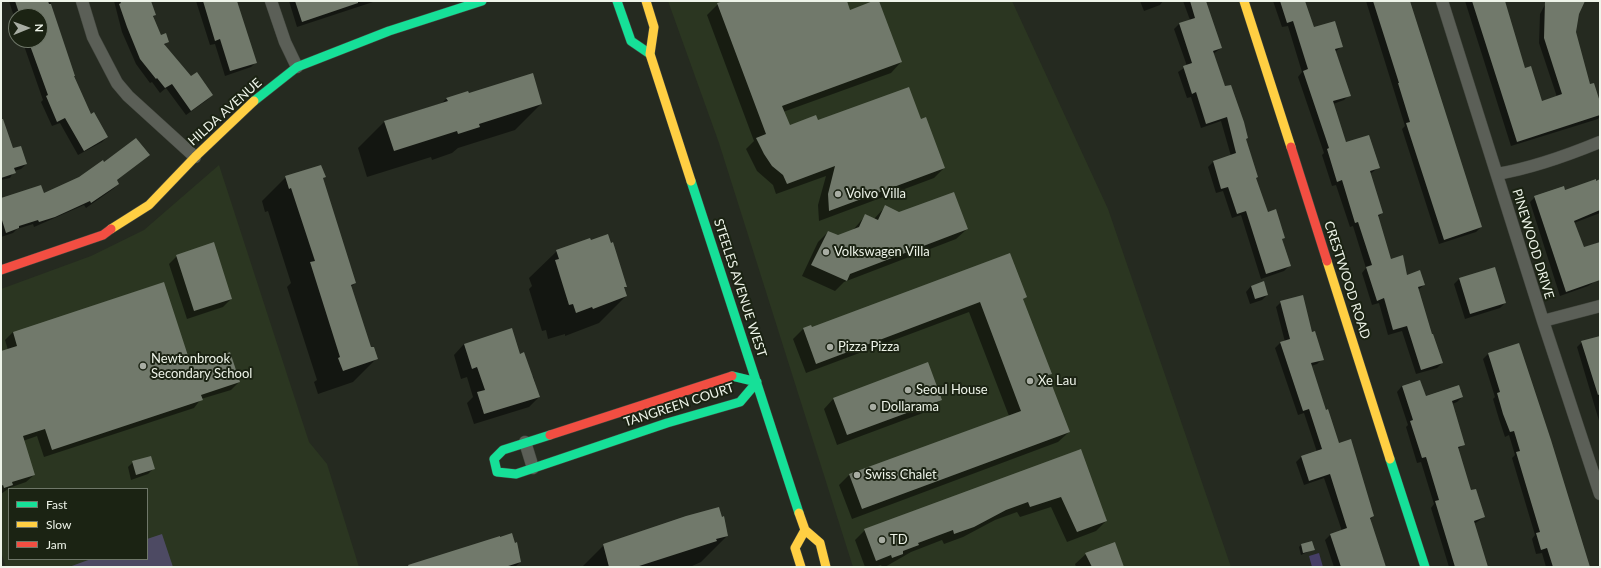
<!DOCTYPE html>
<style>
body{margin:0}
#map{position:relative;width:1601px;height:568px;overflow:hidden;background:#252a20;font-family:Lato,sans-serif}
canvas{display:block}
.frame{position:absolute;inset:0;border:2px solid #eef4e9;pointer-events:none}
.legend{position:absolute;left:8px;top:488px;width:140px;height:72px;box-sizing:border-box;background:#1b2313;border:1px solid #6f7769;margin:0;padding:5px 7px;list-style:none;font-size:12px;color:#eef4e9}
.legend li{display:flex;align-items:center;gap:8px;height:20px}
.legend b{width:20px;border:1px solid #6f7769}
.north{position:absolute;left:8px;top:8px;width:40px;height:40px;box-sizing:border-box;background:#1b2313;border:1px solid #6f7769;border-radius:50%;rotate:89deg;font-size:11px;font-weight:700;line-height:16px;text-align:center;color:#eef4e9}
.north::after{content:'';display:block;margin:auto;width:14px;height:18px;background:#a8ada3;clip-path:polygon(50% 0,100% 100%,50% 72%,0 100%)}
</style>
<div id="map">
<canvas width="1601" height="568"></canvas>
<div class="frame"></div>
<ul class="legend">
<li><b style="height:5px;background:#16e098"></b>Fast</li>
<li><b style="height:5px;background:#ffcf43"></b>Slow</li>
<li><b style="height:5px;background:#f24e42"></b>Jam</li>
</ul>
<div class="north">N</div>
</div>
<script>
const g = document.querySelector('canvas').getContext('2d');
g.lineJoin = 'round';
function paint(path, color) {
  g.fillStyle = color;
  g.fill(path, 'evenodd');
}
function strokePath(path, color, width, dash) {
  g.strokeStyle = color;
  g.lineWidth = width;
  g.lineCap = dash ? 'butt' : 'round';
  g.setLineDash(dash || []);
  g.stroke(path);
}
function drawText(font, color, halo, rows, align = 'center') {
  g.font = font + ' Lato,sans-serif';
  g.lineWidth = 4;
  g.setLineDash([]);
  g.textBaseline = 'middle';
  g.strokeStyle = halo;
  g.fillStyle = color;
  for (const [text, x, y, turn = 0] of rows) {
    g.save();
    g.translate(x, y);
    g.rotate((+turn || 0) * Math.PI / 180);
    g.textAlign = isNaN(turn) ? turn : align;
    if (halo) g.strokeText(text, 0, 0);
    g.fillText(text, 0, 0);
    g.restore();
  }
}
paint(new Path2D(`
 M668,1H1012L1108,209L1231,567H853L719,143Z
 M219,165L309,442L327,464L359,567H6L1,552V289L91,256L144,230ZM9,489H147V559H9Z`), '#2b3621');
paint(new Path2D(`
 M162,534L173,567H69L91,559H147V539Z`), '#4d4a63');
paint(new Path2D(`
 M1319,553L1323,567H1312L1309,556Z`), '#453e66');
paint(new Path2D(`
 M9,1H50L74,75L73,76L90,115L107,137L102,142L78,155L60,123L52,126L41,102L43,100L22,40H40V16H16V23Z
 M114,1H150L155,15L152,18L160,36L168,41L164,46L191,78L212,95L207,100L186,115L166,88L160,93L152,82L150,83L136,64L122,32Z
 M196,1H236L256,62L251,67L225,76L215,44L210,45Z
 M289,1H376L297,27Z
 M727,1H845L849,11L878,1L901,62L891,73L783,112L789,127L817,122L920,120L944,168L934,178L819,221L818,205L826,176L776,194L773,185L757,171L746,149L754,141L707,15L718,4Z
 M1140,1H1163L1160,5L1144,11Z
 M1183,1H1205L1221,48L1213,54L1245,140L1255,178L1267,213L1284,237L1281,240L1290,265L1284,271L1261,279L1241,215L1232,218L1223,191L1216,193L1208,167L1213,162L1231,156L1221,121L1201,128L1191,97L1187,98L1178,72L1187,66L1174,29L1179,24L1190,20Z
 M1273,1H1304L1313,28L1341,47L1335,52L1349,95L1344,100L1333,104L1346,144L1379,167L1370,174L1382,213L1377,218L1391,260L1407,276L1424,285L1418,290L1431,335L1442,363L1437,368L1416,374L1402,331L1388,335L1379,303L1372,305L1362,273L1366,268L1353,226L1350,227L1336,185L1332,186L1322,155L1324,153L1298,77L1302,72L1288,26L1282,27Z
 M1366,1H1409L1481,227L1476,232L1439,244L1402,129L1405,126Z
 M1465,1H1503L1525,69L1541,102L1557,97L1539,43L1540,14L1547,1H1584L1578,14L1575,32L1590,86L1600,105V116L1598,119L1511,146Z
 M469,95L541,104L515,130L458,148L452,153L432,160L431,157L367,177L358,148L385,121L442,103L447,98Z
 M1,117L12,150L26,164L21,169L14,171L10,178L1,180Z
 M148,155L116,181L118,184L113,189L86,208L84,205L34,227L33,224L17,229L13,233L1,237V199L43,195L80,178L104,163Z
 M286,177H324L322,179L355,283L351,287L371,349L377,358L353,382L318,394L314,382L317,380L287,287L291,283L268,211L265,212L262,201Z
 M1600,180V213L1574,223L1583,248L1600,242V278L1588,286L1560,296L1530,202L1535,197L1564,191Z
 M885,207L899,213L967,229L956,239L844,282L835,291L802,276L818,242L828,232L838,236L853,230L866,215L874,219Z
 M557,251L625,286L624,288L626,296L599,323L565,336V334L548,339L546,330L542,331L529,289L532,286L529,278Z
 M1009,254L1026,297L1022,300L1050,374L1048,377L1069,432L1058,442L852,519L839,485L849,475L1009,416L969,312L806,373L793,339L803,329L811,326L812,328Z
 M177,256L231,299L223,307L187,319L169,264Z
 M1494,268L1505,303L1500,308L1465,319L1454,284L1459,279Z
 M1251,286L1267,295L1262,300L1250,304L1246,292Z
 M1281,302L1311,333L1322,359L1317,364L1311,366L1325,411L1338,444L1373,516L1370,520L1386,567H1334L1325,540L1330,535L1342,531L1324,478L1304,485L1296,462L1301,457L1317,452L1304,413L1298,415L1275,348L1280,343L1285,342L1276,307Z
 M13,332L191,366L239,382L231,390L201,399L194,408L44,457L37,436L23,441L34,475L26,482L9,488L1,494V352L8,350L5,340Z
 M1600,337V424L1577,347L1582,342Z
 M464,344L519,355L531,376H533L539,397L529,407L474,424L467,403L473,397L467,377L461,379L454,355Z
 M1488,354L1589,567H1546L1542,553L1536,554L1532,539L1535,535L1512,458L1515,455L1509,435L1505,437L1499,419L1493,399L1495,397L1483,359Z
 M1402,386L1425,398L1462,397L1457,402L1452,404L1464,444L1457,450L1471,491L1484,517L1474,524L1487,567H1449L1431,508L1434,504L1421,462L1417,463L1406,427L1408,425L1397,392Z
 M834,398L941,399L931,410L837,445L824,409Z
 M1080,450L1106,521L1096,531L1067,542L1051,507L1020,517L1017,512L995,520L963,537L944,544L942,540L911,552L885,567H882L881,565L875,567H865L855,540L865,530Z
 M133,462L154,468L148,474L131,480L128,467Z
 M727,536L701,562L690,567H582L604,545Z
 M480,543L520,562L515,567H406Z
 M1301,545L1314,549L1301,555L1299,547Z
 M1086,554L1123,567H1076L1075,564Z`), '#0007');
paint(new Path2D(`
 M15,1H48L49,4H51L75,76H74L91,114L94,112L108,137L84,151L65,118L57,122L46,96L48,95L28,40H40V16H20Z
 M120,1H151L156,15L153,16L161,35L166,33L169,42L164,44L191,76L197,72L213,95L191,111L172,84L165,88L157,78L156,79L140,59L127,27L119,4L121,3Z
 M203,1H237L257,63L230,71L220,39L215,41Z
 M295,1H358V3L302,22Z
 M724,1H847L850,10L873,1H879L902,62L782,106L790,125L816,115L818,120L909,87L921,119L926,117L945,168L829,211L828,194L835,166L787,184L783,175L772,166L764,154L756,138L766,134L717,3Z
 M1190,1H1206L1222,48L1213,51L1225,86L1231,85L1244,122L1248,138L1246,139L1258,177L1256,178L1268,212L1276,209L1285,238L1282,239L1291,266L1266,274L1246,211L1237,214L1228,187L1221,189L1213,161L1236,153L1227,117L1206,124L1196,92L1192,94L1183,66L1192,63L1179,23L1195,18Z
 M1280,1H1305L1314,27L1335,21L1343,47L1335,49L1351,96L1333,101L1346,142L1369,135L1380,168L1370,171L1383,213L1378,215L1391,259L1403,255L1407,275L1420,270L1425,285L1418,287L1432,334H1433L1443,363L1421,370L1407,326L1393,330L1384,298L1377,301L1366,267L1372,265L1358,222L1355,223L1342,180L1337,182L1327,149L1329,148L1303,71L1308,69L1293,21L1287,23Z
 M1373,1H1410L1482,227L1444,240L1406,123L1410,122L1398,83H1399Z
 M1472,1H1505L1525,68L1531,66L1542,101L1562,94L1544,38L1545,1H1585L1579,14L1576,32L1590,84L1594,83L1600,102V115L1517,142Z
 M533,73L542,104L479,124L480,127L458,134L457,131L394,151L384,121L448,101L446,98L468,91L469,93Z
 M1,119H3L13,148L21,146L27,164L14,168L16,173L1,178Z
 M136,138L150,155L117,180L119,184L91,203L90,201L55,217L39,222L38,220L19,226V228L6,233L1,217V198L41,185L44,193L79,177L103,160L104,162Z
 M321,165L326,177L323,178L356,283L351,285L371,347H374L378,359L343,371L338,358L340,357L310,262L315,261L291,188L289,189L285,176Z
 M1596,179V181L1600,179V210L1574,221L1584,247L1600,242V280L1566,292L1534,196L1564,186L1565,190Z
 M954,192L968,229L850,274L847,281L811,265L828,231L838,235L859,227L865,214L878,220L885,205L899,212Z
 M608,234L611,243L613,242L627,287H624L627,296L593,309L592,307L576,313L573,304L569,305L555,260L559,259L556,250L590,238L591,240Z
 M214,242L232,299L194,311L176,255Z
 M1010,253L1027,297L1023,299L1052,374L1048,375L1070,432L862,509L849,474L1021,411L980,302L816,364L803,328L811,325L812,327Z
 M1495,267L1506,303L1470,314L1459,278Z
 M1264,281L1268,295L1255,299L1251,286Z
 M164,282L191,365L230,352L240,382L201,395L203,400L52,450L45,429L23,436L35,475L12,482L13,485L4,488L3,485L1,486V351L17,346L13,332Z
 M1303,295L1312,332L1315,331L1324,360L1311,363L1326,410L1328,409L1339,443L1351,439L1374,516L1370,518L1386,567H1341L1330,534L1347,528L1330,474L1309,481L1301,456L1322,449L1309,409L1303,411L1280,342L1290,339L1280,301Z
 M512,328L520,354L524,352L540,397L484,414L477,392L485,390L477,367L472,369L464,344Z
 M1600,336V394L1598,395L1581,341Z
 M1519,343L1551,440L1590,567H1553L1547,548L1541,550L1536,533L1540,532L1516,452L1520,451L1514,431L1510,432L1503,414L1497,393L1500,392L1488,353Z
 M928,362L942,400L847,435L833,398Z
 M1420,380L1426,396L1459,385L1463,397L1452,401L1465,445L1458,447L1471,490L1476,489L1485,517L1474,521L1488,567H1455L1435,501L1439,500L1426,457L1422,458L1410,421L1413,420L1402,386Z
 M1081,449L1107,521L1077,532L1061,497L1030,507L1028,502L1006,510L974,527L954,534L953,530L918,543L919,545L903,551V554L892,558L891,555L876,561L864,529Z
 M151,456L155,469L136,475L132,461Z
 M719,507L722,517L724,516L728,536L716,539L717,541L636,567H609L603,544L686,516Z
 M512,533L515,543L517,542L521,562L505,567H409L408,565L500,536V537Z
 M1312,541L1315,550L1303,553L1301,544Z
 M1115,542L1124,567H1092L1085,553Z`), '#71796b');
const street = new Path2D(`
 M82,1L93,37L117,83L128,96L195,157
 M271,1L285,42L297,67
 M1442,1L1543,321L1600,494
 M1497,174C1533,168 1566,156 1600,142
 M1543,321L1600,306
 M525,442L533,468`);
const fast = new Path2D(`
 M617,1L631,41L650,54
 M254,101L297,67L389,31L482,1
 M691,181L799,513
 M550,435L503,450L494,459L497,472L516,474L667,423L740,402L757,382L732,376
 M1390,459L1425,567`);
const slow = new Path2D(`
 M646,1L654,27L650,54L691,181
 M1244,1L1291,147
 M111,229L149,205L195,157L254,101
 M1327,261L1390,459
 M799,513L805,530L820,543L826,567
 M801,567L795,548L805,530`);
const jam = new Path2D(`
 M1291,147L1327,261
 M1,270L103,235L111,229
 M550,435L732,376`);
strokePath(street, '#43473f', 13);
strokePath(fast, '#43473f', 10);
strokePath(slow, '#43473f', 10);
strokePath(jam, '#43473f', 10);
strokePath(street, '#5b5f57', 12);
strokePath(fast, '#16e098', 9);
strokePath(slow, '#ffcf43', 9);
strokePath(jam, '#f24e42', 9);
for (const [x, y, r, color] of [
 [838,194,4,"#a8ada3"],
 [826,252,4,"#a8ada3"],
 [830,347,4,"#a8ada3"],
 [143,366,4,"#a8ada3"],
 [1030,381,4,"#a8ada3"],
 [908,390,4,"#a8ada3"],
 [873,407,4,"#a8ada3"],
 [857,475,4,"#a8ada3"],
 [882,540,4,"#a8ada3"]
]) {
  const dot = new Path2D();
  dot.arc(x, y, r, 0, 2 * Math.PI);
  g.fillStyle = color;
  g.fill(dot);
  strokePath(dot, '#1b2313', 1.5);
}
drawText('13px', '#eef4e9', '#1b2313', [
 ["HILDA AVENUE",225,112,-42],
 ["PINEWOOD DRIVE",1533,244,73],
 ["CRESTWOOD ROAD",1347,280,72],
 ["STEELES AVENUE WEST",740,288,72],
 ["TANGREEN COURT",679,405,-18]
]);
drawText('13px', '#eef4e9', '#1b2313', [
 ["Volvo Villa",846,194],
 ["Volkswagen Villa",834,252],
 ["Pizza Pizza",838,347],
 ["Newtonbrook",151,359],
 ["Secondary School",151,374],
 ["Xe Lau",1038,381],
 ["Seoul House",916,390],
 ["Dollarama",881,407],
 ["Swiss Chalet",865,475],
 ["TD",890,540]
], 'left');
</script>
